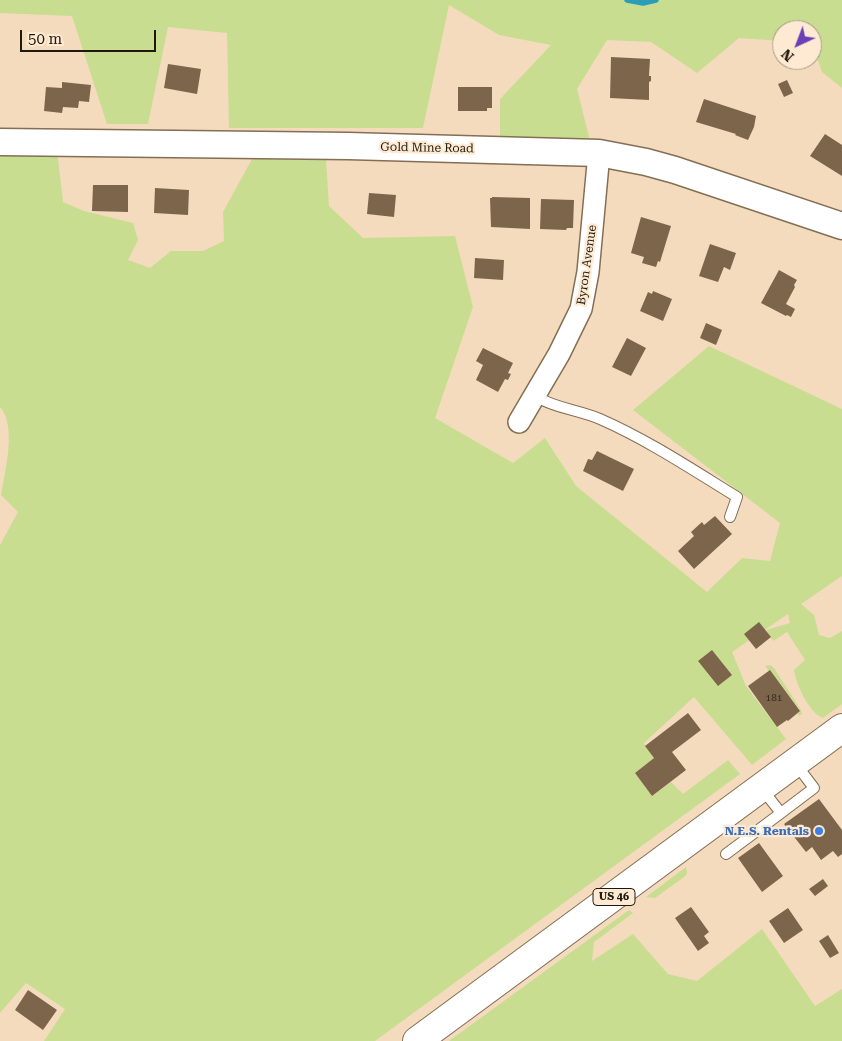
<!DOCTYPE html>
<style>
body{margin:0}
#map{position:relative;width:842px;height:1041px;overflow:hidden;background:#f5dbbe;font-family:"Roboto Serif",serif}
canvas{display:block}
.north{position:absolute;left:772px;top:20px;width:50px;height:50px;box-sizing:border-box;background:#feead2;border:1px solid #a69683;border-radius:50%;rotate:223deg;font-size:14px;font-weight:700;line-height:20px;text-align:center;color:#21180d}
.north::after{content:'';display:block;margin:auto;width:18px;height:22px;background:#6b3fb7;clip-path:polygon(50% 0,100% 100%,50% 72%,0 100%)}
.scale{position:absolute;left:20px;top:30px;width:136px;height:22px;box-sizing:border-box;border:2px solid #21180d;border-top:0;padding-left:6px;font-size:15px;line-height:18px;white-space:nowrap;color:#21180d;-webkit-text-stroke:4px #feead2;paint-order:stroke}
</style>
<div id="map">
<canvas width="842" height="1041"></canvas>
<div class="north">N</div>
<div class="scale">50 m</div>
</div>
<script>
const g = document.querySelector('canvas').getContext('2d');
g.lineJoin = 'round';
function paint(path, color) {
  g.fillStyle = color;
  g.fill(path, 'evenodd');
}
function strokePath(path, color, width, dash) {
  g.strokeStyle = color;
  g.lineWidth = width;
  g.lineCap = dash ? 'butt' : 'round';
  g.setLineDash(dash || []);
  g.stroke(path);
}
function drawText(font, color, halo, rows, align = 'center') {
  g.font = font + ' "Roboto Serif",serif';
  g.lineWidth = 4.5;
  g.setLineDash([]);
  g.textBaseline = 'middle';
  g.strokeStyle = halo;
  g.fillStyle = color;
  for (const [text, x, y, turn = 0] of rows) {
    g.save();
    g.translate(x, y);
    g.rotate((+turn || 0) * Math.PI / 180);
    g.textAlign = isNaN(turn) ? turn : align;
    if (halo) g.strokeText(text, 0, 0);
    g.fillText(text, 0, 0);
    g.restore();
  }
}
paint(new Path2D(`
 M0,0H842V88L822,72L812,43V30H782V41L739,38L697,73L651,42L607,40L577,89L590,141L500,138V99L551,45L499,35L449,5L423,128H229L227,33L168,27L148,124H107L72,16L0,13Z
 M57,150L63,202L84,211L133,223L138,240L128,260L150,268L171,251H203L224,241L223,212L252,159L326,160L329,206L363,238L455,236L473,307L435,418L513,463L545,438L576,486L707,592L742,558L770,561L780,523L633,410L709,346L842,409V576L801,604L814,615L819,635L830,638L842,631V704L823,718C809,713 796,684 794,670L805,660L787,632L773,641L766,630L790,623L788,614L732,652L746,686L786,739L752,765L694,697L644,743L654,758L635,773L652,796L671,782L683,794L728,760L740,774L375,1041H44L65,1009L26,983L0,1013V545L18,512L1,495C5,471 17,426 0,407V151Z
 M770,665L774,668L801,710L802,714L799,716L797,713L800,710L770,670L769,671L765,666Z
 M686,867L687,874L684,877L655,898L646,897Z
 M629,910L633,913L594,942L592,961L633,934L668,974L697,981L762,929L815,1006L842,989V1041H449Z`), '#c8dd90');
strokePath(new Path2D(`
 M627,0L643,3L656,0`), '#2b9eb7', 5.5);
paint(new Path2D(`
 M611,57L650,59L649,76H651V81L649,82V100L610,98Z
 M168,64L201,69L197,94L164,88Z
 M787,80L793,93L784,97L778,84Z
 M62,82L91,85L89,102L79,101L78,108L63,107L62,113L44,111L46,87L62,88Z
 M458,87H492V108H487V111H458Z
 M704,99L756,116L754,127L748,140L735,135L736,134L696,122Z
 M825,134L842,145V176L810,156Z
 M93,185H128V212L92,211Z
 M155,188L189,190L188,215L154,213Z
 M369,193L396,195L394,217L367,214Z
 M492,197L530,198V229L491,227L490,198H492Z
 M541,199L574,200L573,228H567L566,230L540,229Z
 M641,217L671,226L660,262L658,261L656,267L642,263L644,257L631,253Z
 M710,244L736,253L730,270L724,267L718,282L699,276Z
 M475,258L504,260L503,280L474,278Z
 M779,270L797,280L794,285L795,287L786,304L795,309L791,317L787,315L786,316L761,303Z
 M653,291L672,299L663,321L640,311L648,292L652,294Z
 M706,323L722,330L716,345L700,338Z
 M627,338L646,348L631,376L612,367Z
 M483,348L513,363L508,373L511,374L508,380L505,379L498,392L476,380L483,365L476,361Z
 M597,451L634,469L623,491L583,471L588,459L592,460Z
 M715,516L732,534L694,569L678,551L694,536L691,532L702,522L704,525Z
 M759,622L771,637L756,649L744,634Z
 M712,650L732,675L718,686L698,661Z
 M770,670L800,711L788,721L787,720L777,727L748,686Z
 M688,713L701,730L672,752L686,770L652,796L635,773L654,758L645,746Z
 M819,799L842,830V854L838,857L833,851L821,860L812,847L806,852L784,824Z
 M759,843L783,876L762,892L738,858Z
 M823,879L828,886L815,896L809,889Z
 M691,907L709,932L704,936L709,943L698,951L675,918Z
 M788,908L803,930L784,943L769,921Z
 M828,935L839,953L830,958L819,941Z
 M28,990L57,1010L43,1030L15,1010Z`), '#7d654c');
const service = new Path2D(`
 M535,396C554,408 579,410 600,419C648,440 693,470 737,497L730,517
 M762,789L781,813L814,788L795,763
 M726,854L781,813`);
const minor = new Path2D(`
 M519,422L559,354L581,309L588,272L599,153`);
const tertiary = new Path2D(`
 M0,142L348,146L599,153L646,162L675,170L842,226`);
const primary = new Path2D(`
 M417,1041L842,728`);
strokePath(service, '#846e54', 12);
strokePath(minor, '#846e54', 24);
strokePath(tertiary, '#846e54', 29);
strokePath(primary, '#846e54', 30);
strokePath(service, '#fff', 10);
strokePath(minor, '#fff', 21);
strokePath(tertiary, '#fff', 26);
strokePath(primary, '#fff', 28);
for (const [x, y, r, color] of [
 [819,831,5,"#3f7fe0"]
]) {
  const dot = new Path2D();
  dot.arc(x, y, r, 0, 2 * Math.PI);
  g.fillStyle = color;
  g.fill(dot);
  strokePath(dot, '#feead2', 2);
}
drawText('10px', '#382b1d', null, [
 ["181",774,698]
]);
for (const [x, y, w] of [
 [614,897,42]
]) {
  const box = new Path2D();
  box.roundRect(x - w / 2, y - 8.5, w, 17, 4);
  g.fillStyle = '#feead2';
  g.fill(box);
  strokePath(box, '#21180d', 1);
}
drawText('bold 11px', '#21180d', null, [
 ["US 46",614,897]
]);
drawText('12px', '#21180d', '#feead2', [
 ["Gold Mine Road",427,148,1],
 ["Byron Avenue",587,265,-82]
]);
drawText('bold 12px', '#366cbe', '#feead2', [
 ["N.E.S. Rentals",809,831]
], 'right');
</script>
